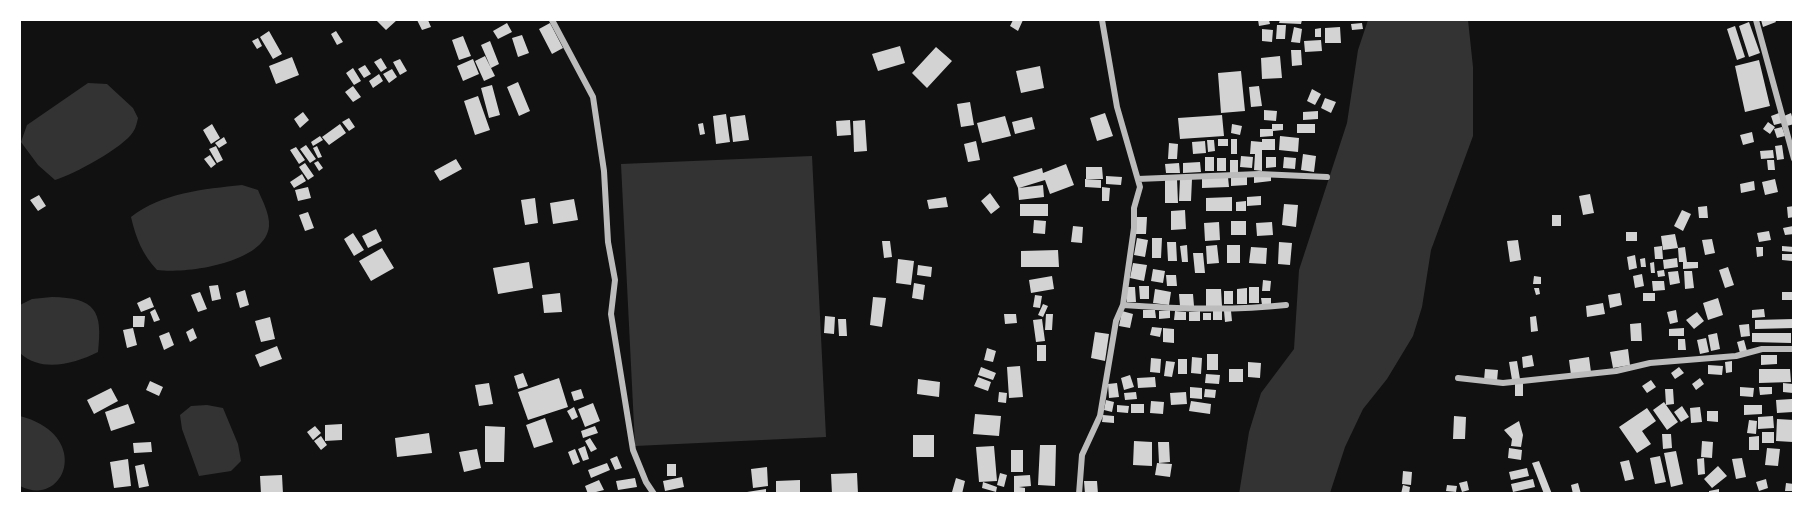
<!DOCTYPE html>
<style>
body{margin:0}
#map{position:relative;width:1813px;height:513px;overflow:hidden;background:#111;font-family:"Roboto Serif",serif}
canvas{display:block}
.frame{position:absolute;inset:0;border:21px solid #fff;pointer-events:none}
</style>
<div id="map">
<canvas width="1813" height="513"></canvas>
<div class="frame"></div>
</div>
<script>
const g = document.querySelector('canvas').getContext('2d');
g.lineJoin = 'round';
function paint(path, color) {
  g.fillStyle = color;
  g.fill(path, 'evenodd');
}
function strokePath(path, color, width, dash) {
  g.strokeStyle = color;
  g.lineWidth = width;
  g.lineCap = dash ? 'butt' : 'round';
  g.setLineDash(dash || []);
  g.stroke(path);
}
paint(new Path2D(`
 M1368,20H1468L1473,67V136L1431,250L1422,307L1413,336L1387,379L1363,409L1345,447L1330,493L1239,494L1249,432L1261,393L1294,349L1299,270L1347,123L1358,50Z
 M88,83L107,84L133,108L138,118C137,122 136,128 133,132C124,147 73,175 55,180L38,165L21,142L27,125Z
 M812,156L826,437L635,446L621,164Z
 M242,185L258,190C262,200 270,214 269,226C266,263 186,274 157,270C142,254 136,238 131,217C161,193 204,189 242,185Z
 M52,297C95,298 103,310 98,352C74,364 41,373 20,353V305L32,299Z
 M207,405L223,408L238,444L241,461L231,471L199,476L182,429L180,415L191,406Z
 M20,416C93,435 65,509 20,486Z`), '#333');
paint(new Path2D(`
 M376,20H397L386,30Z
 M417,20H428L431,27L422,30Z
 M1013,20H1023L1018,31L1010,26Z
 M1258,20H1269L1270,24L1259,26Z
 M1280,20H1302L1301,24L1279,23Z
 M1761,20H1775L1776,22L1763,27Z
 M1749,22L1760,53L1749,57L1739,26Z
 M507,23L512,32L498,39L493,31Z
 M550,23L563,48L552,54L539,29Z
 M1362,23L1363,29L1352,30L1351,24Z
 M1277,25H1286L1285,39H1276Z
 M1735,26L1745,57L1737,60L1727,29Z
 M1294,27L1302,29L1300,43L1291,42Z
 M1340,27L1341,43H1325V28Z
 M1321,28V37H1315V29Z
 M1262,29L1273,30L1272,42L1262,41Z
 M269,31L282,54L273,59L260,37Z
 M336,31L343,42L337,45L331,34Z
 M522,35L529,53L518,57L512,38Z
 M463,36L471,56L459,60L452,40Z
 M258,38L262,46L257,49L252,41Z
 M1321,40L1322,51L1305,52L1304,41Z
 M490,41L499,64L491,68L481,45Z
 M900,46L905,63L878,71L872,54Z
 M936,47L952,61L927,88L912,73Z
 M1291,50H1301L1302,65L1292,66Z
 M485,56L495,76L484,81L475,61Z
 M1280,56L1282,78L1262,79L1261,58Z
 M292,57L299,75L276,84L269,66Z
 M381,58L387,68L381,72L374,62Z
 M400,59L407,71L400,75L393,62Z
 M473,59L479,74L463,81L457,66Z
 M1759,60L1770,106L1745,112L1735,66Z
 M365,65L371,74L364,78L358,69Z
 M1040,66L1044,88L1021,93L1016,71Z
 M353,68L361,81L354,85L346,73Z
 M392,69L397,77L389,83L383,74Z
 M1241,71L1245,111L1221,113L1218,73Z
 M379,74L383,81L373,88L369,81Z
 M518,82L530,111L519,116L507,87Z
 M492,85L500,115L489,118L481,88Z
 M353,86L361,97L353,102L345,92Z
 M1259,86L1262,106L1251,107L1249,87Z
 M1312,89L1321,94L1315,105L1307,101Z
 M478,96L490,130L475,135L464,101Z
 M1325,98L1336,102L1331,113L1321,108Z
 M970,102L974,125L961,127L957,104Z
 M1264,110L1277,111L1276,121L1264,120Z
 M1318,111V119L1303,120V112Z
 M303,112L309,120L300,128L294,119Z
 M1105,113L1113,136L1097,141L1090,118Z
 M1779,113L1782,123L1774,125L1771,116Z
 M1791,113L1794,124L1787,126L1784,116Z
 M726,114L730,142L716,144L713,116Z
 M745,115L749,140L733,142L730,117Z
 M1222,115L1224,136L1180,139L1178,118Z
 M1005,116L1011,136L982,143L977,123Z
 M1032,117L1035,129L1015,134L1012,122Z
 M349,118L355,127L349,131L342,122Z
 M850,120L851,135L837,136L836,121Z
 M865,120L867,151L854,152L853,121Z
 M1768,122L1775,127L1770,134L1763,129Z
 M703,123L705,134L700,135L698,124Z
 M212,124L220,138L211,144L203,130Z
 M340,124L346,133L329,145L322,137Z
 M1232,124L1242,126L1240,135L1231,133Z
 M1272,124H1283V130L1273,131V136L1260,137V129H1272Z
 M1297,124H1315V133H1297Z
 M1782,127L1785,136L1777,138L1774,129Z
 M1752,132L1754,142L1743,145L1740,135Z
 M320,136L323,140L313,146L311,142Z
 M1280,136L1299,138L1298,152L1279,150Z
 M224,137L227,143L219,148L215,143Z
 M1218,139H1228V146H1218Z
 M1231,139H1237V154H1231Z
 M1262,139H1275V150H1262Z
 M1207,140H1214L1215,151L1208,152Z
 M976,141L980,160L968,162L964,144Z
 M1205,141L1206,153L1193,154L1192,142Z
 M1251,141L1262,142V171L1254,170L1255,154H1250Z
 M1169,143L1178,144L1177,159H1168Z
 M306,145L316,159L310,163L300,149Z
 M1782,145L1784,159L1777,160L1775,146Z
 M216,146L223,160L217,163L209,149Z
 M317,146L322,157L318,158L313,148Z
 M296,147L305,160L299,164L290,150Z
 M1773,150L1774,158L1761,159L1760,151Z
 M1303,154L1316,156L1314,172L1301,170Z
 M210,155L216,164L211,168L204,159Z
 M1241,156L1253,157L1252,168L1240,167Z
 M1205,157H1214V171H1205Z
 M1266,157H1276V167L1266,168Z
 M1284,157L1296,158L1295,169L1283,168Z
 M1217,158H1226V171H1217Z
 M456,159L462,169L440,181L434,171Z
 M1230,160H1238V173H1230Z
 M1767,160H1774L1775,170H1768Z
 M318,161L323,168L319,171L314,163Z
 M1200,162L1201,172L1183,173V163Z
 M305,163L314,176L308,180L299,167Z
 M1179,163L1180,173H1166L1165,164Z
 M1066,164L1074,185L1050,194L1045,180L1019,188L1043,185L1044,197L1019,200L1018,188L1013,177L1042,168L1043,173Z
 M1086,167H1102L1103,179H1086Z
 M302,174L306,181L294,188L290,182Z
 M1106,176L1122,177L1121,185L1106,184Z
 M1271,176V181L1254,183V177Z
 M1228,177L1229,187L1202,188V178Z
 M1231,177H1247V185L1231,186Z
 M1085,179L1101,180V188L1085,187Z
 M1165,179H1177L1178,203H1165Z
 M1180,179H1192L1191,201H1179Z
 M1775,179L1778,192L1765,195L1762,182Z
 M1754,181L1755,190L1741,193L1740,184Z
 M308,187L311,198L298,201L295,190Z
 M1102,187L1110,188L1109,201H1102Z
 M990,193L1000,207L991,214L981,201Z
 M1590,194L1594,213L1583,215L1579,196Z
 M39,195L46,206L38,211L30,200Z
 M1261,196V205L1247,206V197Z
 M946,197L948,207L929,209L927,200Z
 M1232,197V211H1206V198Z
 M535,198L538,223L525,225L521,200Z
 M574,199L578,220L553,224L550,203Z
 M1246,201V211H1236V202Z
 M1020,204H1048V216H1020Z
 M1284,204L1298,205L1296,227L1282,225Z
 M1707,206L1708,218H1699L1698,207Z
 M1794,206V217L1788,218L1787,207Z
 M1185,210L1186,229L1171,230V211Z
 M1682,210L1691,214L1683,231L1674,226Z
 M308,212L314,228L305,231L299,215Z
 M1552,215H1561V226H1552Z
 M1136,217H1147L1146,234H1136Z
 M1034,220L1046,221L1045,234L1033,233Z
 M1231,221H1246V235H1231Z
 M1219,222L1220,240L1205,241L1204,223Z
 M1272,222L1273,235L1257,236L1256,223Z
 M1073,226L1083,227L1082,243L1071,242Z
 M1793,226L1794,234L1785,235L1783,228Z
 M376,229L382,241L368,248L362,236Z
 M1769,231L1771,240L1759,242L1757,233Z
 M1626,232H1637V241H1626Z
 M353,233L364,250L354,256L344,239Z
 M1675,234L1678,248L1663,250L1661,236Z
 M1137,238L1148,240L1145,257L1134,255Z
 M1152,238H1162L1161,258H1152Z
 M1712,239L1715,253L1705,255L1702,240Z
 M1518,240L1521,260L1510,262L1507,241Z
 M882,241H890L892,257L884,258Z
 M1167,242H1176L1177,261H1168Z
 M1279,242L1292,243L1290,265L1278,264Z
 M1187,245L1188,262H1182L1180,246Z
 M1217,245L1219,263L1207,264L1206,246Z
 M1227,245H1240V263H1227Z
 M1662,246L1663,259H1655L1654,247Z
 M1782,246L1794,247L1793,252L1782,251Z
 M1251,247L1267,248L1266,264L1249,263Z
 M1685,247L1687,262H1698V268L1683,269V262H1679L1678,248Z
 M1756,247H1763V256L1757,257Z
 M382,248L394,268L371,281L359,261Z
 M1058,250L1059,267H1021V251Z
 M1193,253H1203L1205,273H1195Z
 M1782,254H1793L1792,261L1782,260Z
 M1635,255L1637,268L1629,270L1627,257Z
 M1645,258L1646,267H1641L1640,259Z
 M1677,258L1678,267L1664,269L1663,260Z
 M898,259L914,261L911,285L896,283Z
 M529,262L533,288L498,294L493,268Z
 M1654,262L1655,273H1651L1650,263Z
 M1133,263L1147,265L1144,281L1130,278Z
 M918,265L932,267L931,277L917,275Z
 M1728,267L1734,285L1725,288L1719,270Z
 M1153,269L1165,271L1163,283L1151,281Z
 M1664,270L1665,276L1658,277L1657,271Z
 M1678,271L1680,283L1670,285L1668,272Z
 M1684,271H1692L1694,288L1685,289Z
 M1642,274L1644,286L1635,288L1633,276Z
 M1166,275H1176L1177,286H1167Z
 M1052,276L1054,289L1031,293L1029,280Z
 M1534,276L1541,277V284H1533Z
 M1263,280L1271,281L1270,291H1262Z
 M1652,281H1664L1665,290L1653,291Z
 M914,283L925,285L923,300L912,298Z
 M218,285L221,299L212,301L209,286Z
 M1139,286H1149V299H1140Z
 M1126,287H1135L1136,302H1127Z
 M1249,287H1259V303H1249Z
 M1247,288V304H1237V289Z
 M1534,288H1539L1540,294L1536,295Z
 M1155,289L1171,292L1169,305L1153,303Z
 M1206,289H1221L1222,306H1206Z
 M245,290L249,305L240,308L236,293Z
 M1224,291H1233V304H1224Z
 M200,292L207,309L198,312L191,295Z
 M1782,292H1794V300H1782Z
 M560,293L562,312L544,313L542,295Z
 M1620,293L1622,305L1610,308L1608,295Z
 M1643,293H1655V301H1643Z
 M1179,294H1193L1194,306H1180Z
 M1035,295L1042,296L1040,308L1033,307Z
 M150,297L154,307L141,312L137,303Z
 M873,297L886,298L882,327L870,325Z
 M1261,298H1271V305H1262Z
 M1718,298L1723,315L1708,320L1703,303Z
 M1603,303L1605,314L1587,317L1586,306Z
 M1043,304L1048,306L1043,317L1038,315Z
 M155,309L160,320L154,322L150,312Z
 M1764,309L1765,317L1752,318V310Z
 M1143,310H1155L1156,318H1143Z
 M1170,310V318L1159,319V311Z
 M1213,310H1222V320H1213Z
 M1676,310L1678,322L1670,324L1667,312Z
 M1122,311L1133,314L1130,328L1119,326Z
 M1175,311L1186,312V320H1174Z
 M1200,311V321H1189V312Z
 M1224,311H1231L1232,321L1225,322Z
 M1697,312L1704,321L1694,329L1686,320Z
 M1203,313H1211V320H1203Z
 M1004,314H1016L1017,323L1005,324Z
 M1046,314H1053L1052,330H1045Z
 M133,316H145L144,327H133Z
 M825,316L835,317L834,334L824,333Z
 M1536,316L1538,331L1531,332L1530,317Z
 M270,317L275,339L261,342L255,321Z
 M838,319H846L847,336H839Z
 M1042,319L1045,341L1036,342L1033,320Z
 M1794,319V328L1755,329V320Z
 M1641,323L1642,341H1631L1630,324Z
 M1749,324L1750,336L1741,337L1739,325Z
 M1152,327L1162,328L1160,337L1150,335Z
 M133,328L137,345L127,348L123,330Z
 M193,328L197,338L190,342L186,332Z
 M1163,328L1174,329V343L1163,342Z
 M1684,328V336H1669V329Z
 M169,332L174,345L164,350L159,336Z
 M1095,332L1109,334L1105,361L1091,358Z
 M1717,333L1720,349L1711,351L1708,335Z
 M1752,333H1791V343L1752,342Z
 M1706,338L1709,352L1700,354L1697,340Z
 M1678,339H1685L1686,350H1678Z
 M1744,340L1747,351L1740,353L1737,342Z
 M1037,345H1046V361H1037Z
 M277,346L282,359L260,367L255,355Z
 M987,348L996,351L993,362L984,360Z
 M1628,349L1630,365L1613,368L1610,352Z
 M1207,354H1218V370H1207Z
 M1532,355L1534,366L1523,368L1522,357Z
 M1761,355H1777V364L1761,365Z
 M1192,357L1202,358L1201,374L1191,373Z
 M1589,357L1591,372L1571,375L1569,360Z
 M1151,358L1161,359L1160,373L1150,372Z
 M1178,359H1187V374H1178Z
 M1166,361L1175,362L1172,377L1164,376Z
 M1517,361L1520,379L1512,380L1509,362Z
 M1732,361V372L1726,373L1725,362Z
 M1248,362L1261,363L1260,378L1248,377Z
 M1708,365L1723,366L1722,375L1708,374Z
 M1020,366L1023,397L1009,398L1007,367Z
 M981,367L996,373L993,380L978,375Z
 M1679,367L1684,373L1675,379L1671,373Z
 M1229,369H1243V382H1229Z
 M1485,369L1498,370L1497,381L1484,380Z
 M1759,369H1790L1791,382L1759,383Z
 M523,373L528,386L518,389L514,376Z
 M1206,374L1220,375L1219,384L1205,383Z
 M1130,375L1134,387L1124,390L1121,378Z
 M978,377L991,382L988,391L974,386Z
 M1155,377L1156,387L1138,388L1137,378Z
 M559,378L568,407L528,420L518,392Z
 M1700,378L1704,384L1696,390L1692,384Z
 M918,379L940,382L939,397L917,394Z
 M1651,380L1656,387L1647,393L1642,386Z
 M150,381L163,387L159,396L146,390Z
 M489,383L493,404L479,406L475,385Z
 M1117,383L1119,397L1109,398L1108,384Z
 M1515,383H1523V396H1515Z
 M1783,383L1793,384V393L1783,392Z
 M1190,387L1202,388V399L1190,398Z
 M1740,387L1754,388L1753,397L1740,396Z
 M1759,387H1772V394L1760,395Z
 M111,388L118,401L94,414L87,400Z
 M581,389L584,398L574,401L571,392Z
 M1205,389L1216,390L1215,398L1204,397Z
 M1665,389H1673L1674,404L1666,405Z
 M999,392L1007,393L1006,403L998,402Z
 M1136,392L1137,399L1125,400L1124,393Z
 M1186,392L1187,404L1171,405L1170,393Z
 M1792,399L1793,412L1777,413L1776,400Z
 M1106,400L1114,402L1112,412L1104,410Z
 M1151,401L1164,402L1163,414L1150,413Z
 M1191,401L1211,404L1210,414L1189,411Z
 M1664,402L1678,422L1667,430L1653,410Z
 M593,403L600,421L585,427L578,409Z
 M128,404L135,423L111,431L105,412Z
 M1131,404H1144V413H1131Z
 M1117,405L1129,406L1128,413L1117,412Z
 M1744,405H1762V414L1744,415Z
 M1682,406L1689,417L1681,422L1674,412Z
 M574,407L578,417L572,420L567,411Z
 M1700,407L1702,422L1691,423L1690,408Z
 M1647,408L1656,421L1642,431L1651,444L1637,453L1619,427Z
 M1707,411H1718V422L1707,421Z
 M975,414L1001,416L999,436L973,434Z
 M1103,415L1114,416V423L1102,422Z
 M1454,416L1466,417L1465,439H1453Z
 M1773,416L1774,428L1758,429V417Z
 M545,418L553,442L534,448L526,425Z
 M1777,419L1794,420L1793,442L1776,441Z
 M1749,420L1757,421L1756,434L1747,433Z
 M1519,421L1523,435L1521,447L1511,446L1512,439L1504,430Z
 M342,424V440L325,441V425Z
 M315,426L321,433L313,440L307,432Z
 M485,426L505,427L504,462H485Z
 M595,426L598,433L583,438L581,431Z
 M1762,432H1774V443H1762Z
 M429,433L432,453L397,457L395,438Z
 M1662,434H1671L1672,448L1663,449Z
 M913,435H934V457H913Z
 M321,436L327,445L321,450L314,441Z
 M1759,436V450H1749V437Z
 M590,438L597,449L591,452L585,441Z
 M1134,441L1152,442V466L1133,465Z
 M1702,441L1713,442L1712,458L1701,457Z
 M151,442L152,452L134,453L133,443Z
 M1158,442H1169L1170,462L1159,463Z
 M1040,445H1056L1055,486L1038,485Z
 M585,446L589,459L583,461L578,449Z
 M994,446L997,481L979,482L976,447Z
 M1509,448L1522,450L1521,460L1508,458Z
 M1767,448L1780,449L1778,466L1765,465Z
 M477,449L481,468L464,472L459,452Z
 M575,449L580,462L573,465L568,452Z
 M1011,450H1023V472H1011Z
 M1676,451L1683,484L1671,487L1664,453Z
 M617,456L622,468L615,470L610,459Z
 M1660,456L1666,482L1655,484L1650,458Z
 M1704,458L1705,474L1698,475L1697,459Z
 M1742,458L1746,477L1736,479L1732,459Z
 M128,459L131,486L114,488L110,462Z
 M1629,460L1634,479L1625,481L1620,462Z
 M1539,461L1552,494H1544L1532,463Z
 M607,463L610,470L591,478L588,470Z
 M1157,463L1172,464L1170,477L1155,475Z
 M144,464L149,486L139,488L135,466Z
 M667,464H676V476H667Z
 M1718,466L1727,476L1712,488L1704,479Z
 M767,467L768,486L753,488L751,469Z
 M1527,468L1529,476L1511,480L1509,472Z
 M1403,471L1412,472L1411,485L1402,484Z
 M857,473L858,494H832L831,474Z
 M1000,473L1007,475L1004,487L997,485Z
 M282,475L283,494H261L260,476Z
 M1030,475L1031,486L1019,487L1025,488V494H1014V476Z
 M682,477L684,487L665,491L663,481Z
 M635,478L637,487L618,490L616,481Z
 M956,478L965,481L962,494L952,492Z
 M1533,479L1535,487L1513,492L1511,484Z
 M1766,479L1768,488L1759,491L1756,482Z
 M599,480L604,490L588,494L585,486Z
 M800,480V494H776V481Z
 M1084,481H1097L1098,494H1085Z
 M1467,481L1469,490L1462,492L1459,483Z
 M983,482L997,487L996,492L982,488Z
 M1578,483L1581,494H1573L1571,485Z
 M1786,483L1794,484V491H1785Z
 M1403,485L1410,487L1409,494H1401Z
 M1447,485L1457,486L1456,492L1446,491Z
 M766,489V494H747V492Z
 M1719,489V494H1709V491Z`), '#d3d3d3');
strokePath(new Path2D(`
 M552,20L593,97L604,171L608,242L615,280L611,314L633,450L646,482L654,494
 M1756,20L1794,159
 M1138,179L1259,174L1327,177
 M1123,305C1177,309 1232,311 1286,305
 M1458,378L1503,383L1616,371L1650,363L1736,356L1762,349H1794
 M1079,494L1082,455L1100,416L1116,321L1123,305L1134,228V208L1140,187L1117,107L1102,20`), '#bcbcbc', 6);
</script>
